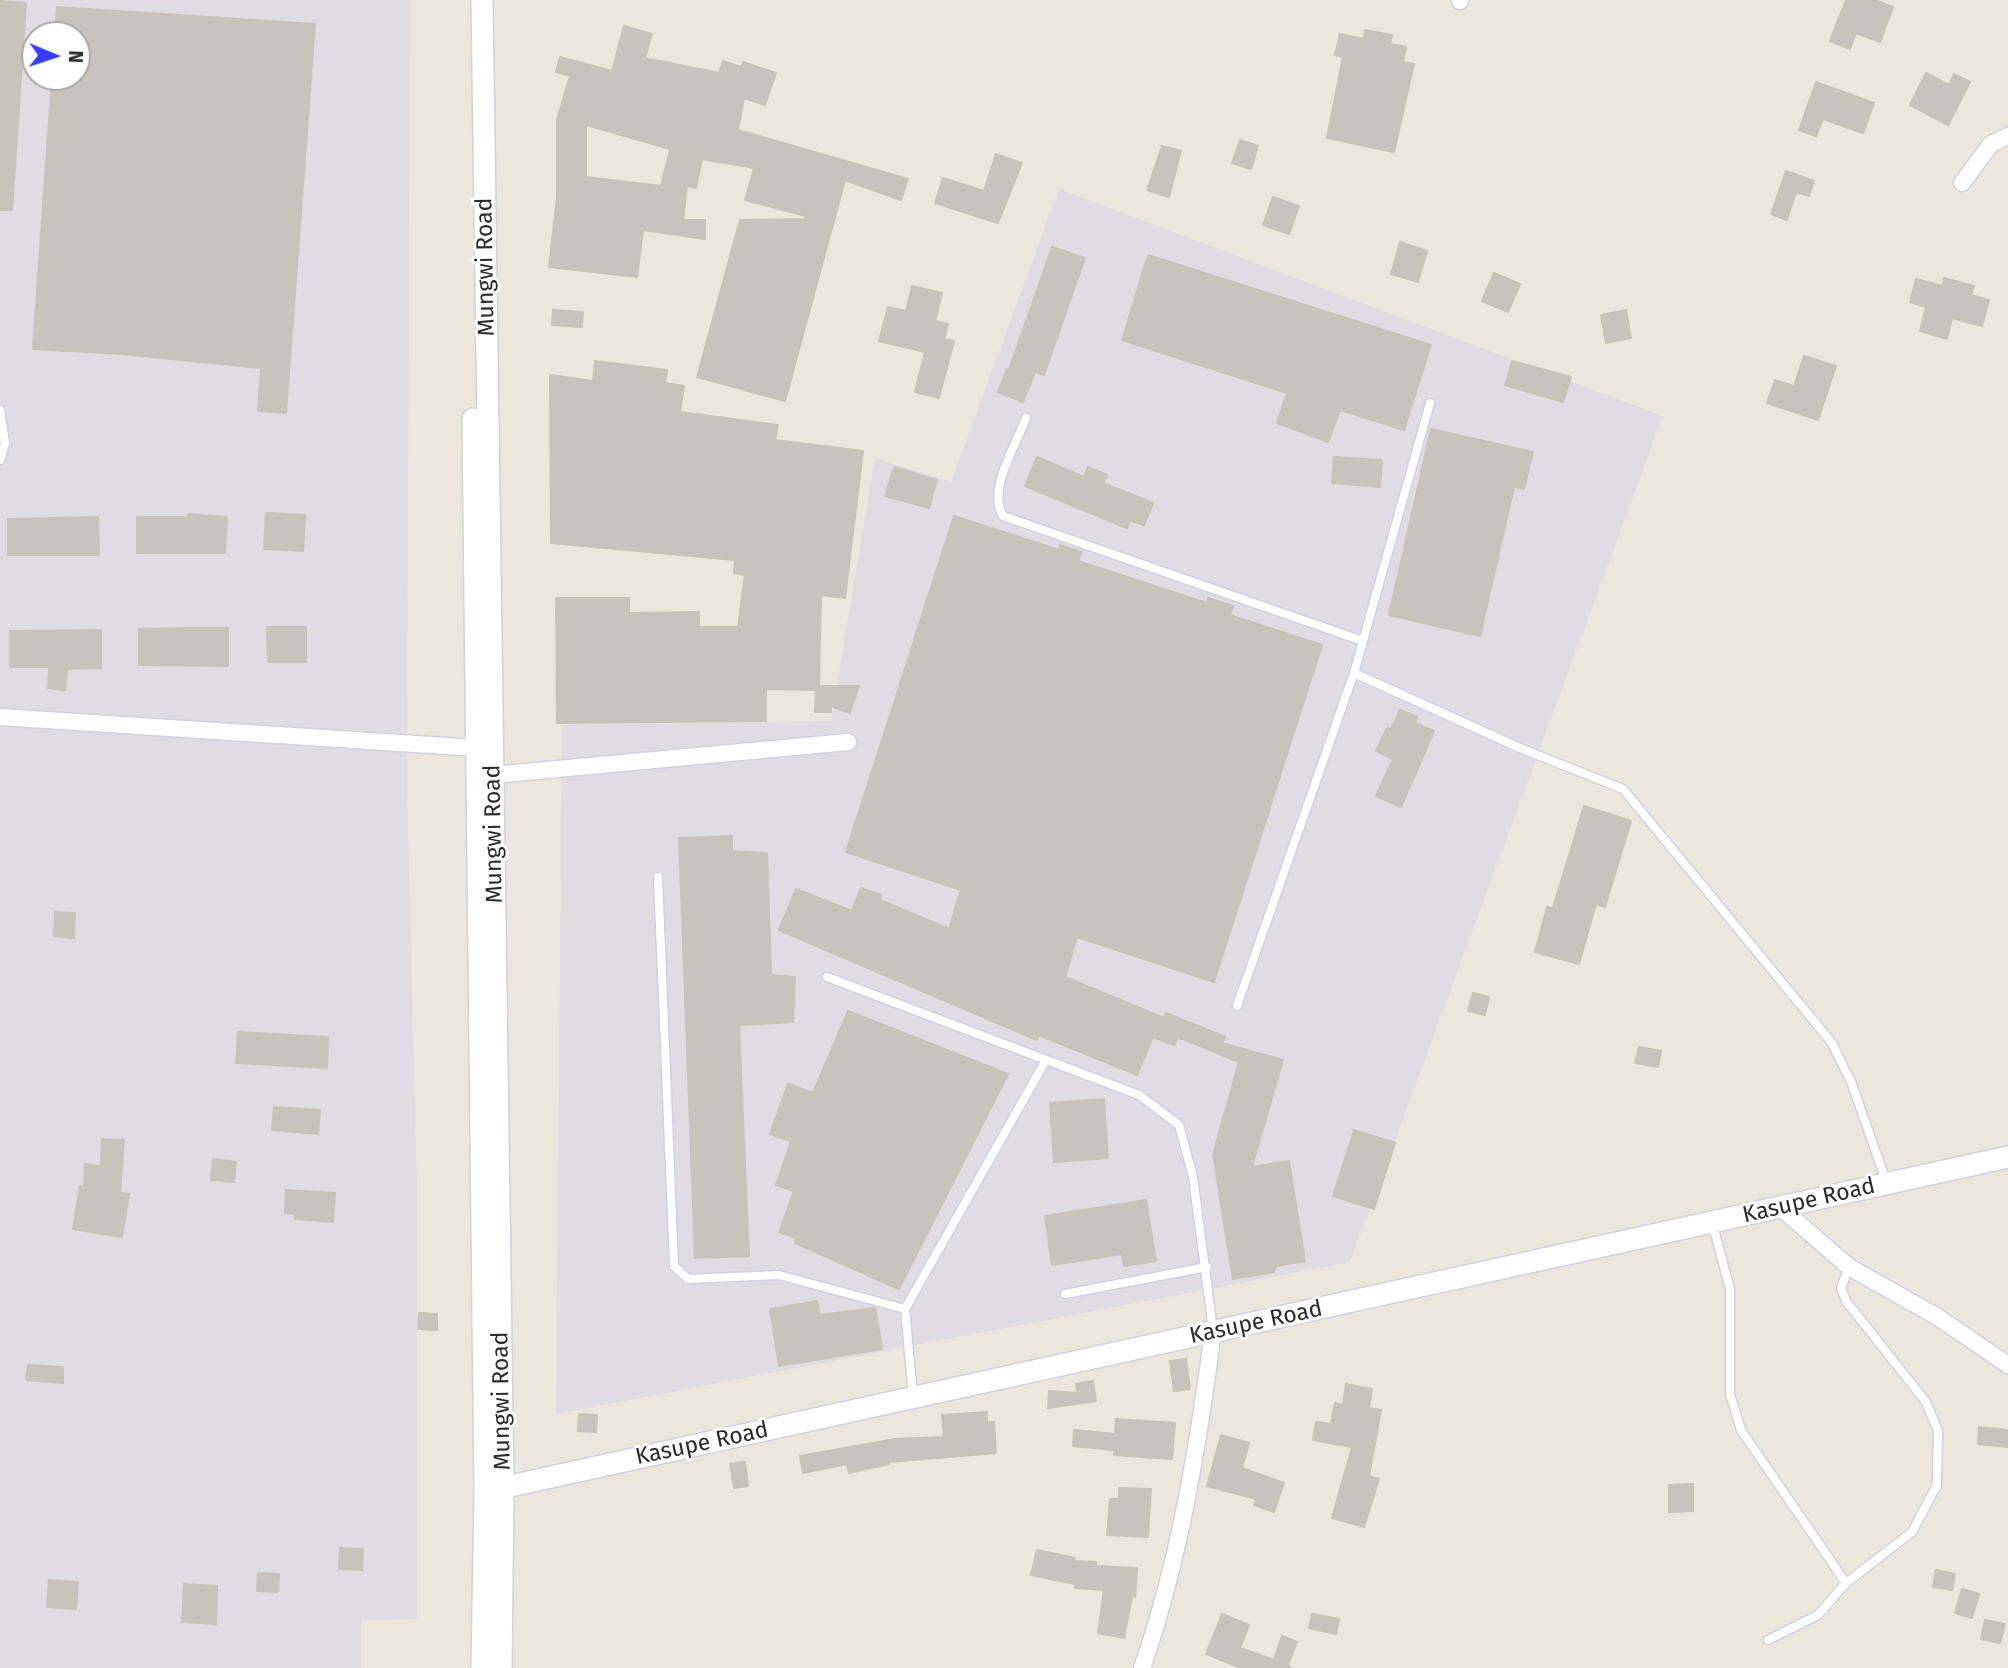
<!DOCTYPE html>
<style>
body{margin:0}
#map{position:relative;width:2008px;height:1668px;overflow:hidden;background:#ece7db;font-family:"Fira Sans",sans-serif}
canvas{display:block}
.north{position:absolute;left:21px;top:21px;width:70px;height:70px;box-sizing:border-box;background:#fff;border:2px solid #a9a9a9;border-radius:50%;rotate:92deg;font-size:19px;font-weight:700;line-height:28px;text-align:center;color:#292929}
.north::after{content:'';display:block;margin:auto;width:24px;height:32px;background:#383bfc;clip-path:polygon(50% 0,100% 100%,50% 72%,0 100%)}
</style>
<div id="map">
<canvas width="2008" height="1668"></canvas>
<div class="north">N</div>
</div>
<script>
const g = document.querySelector('canvas').getContext('2d');
g.lineJoin = 'round';
function paint(path, color) {
  g.fillStyle = color;
  g.fill(path, 'evenodd');
}
function strokePath(path, color, width, dash) {
  g.strokeStyle = color;
  g.lineWidth = width;
  g.lineCap = dash ? 'butt' : 'round';
  g.setLineDash(dash || []);
  g.stroke(path);
}
function drawText(font, color, halo, rows, align = 'center') {
  g.font = font + ' "Fira Sans",sans-serif';
  g.lineWidth = 6;
  g.setLineDash([]);
  g.textBaseline = 'middle';
  g.strokeStyle = halo;
  g.fillStyle = color;
  for (const [text, x, y, turn = 0] of rows) {
    g.save();
    g.translate(x, y);
    g.rotate((+turn || 0) * Math.PI / 180);
    g.textAlign = isNaN(turn) ? turn : align;
    if (halo) g.strokeText(text, 0, 0);
    g.fillText(text, 0, 0);
    g.restore();
  }
}
paint(new Path2D(`
 M0,0H410L407,788L417,1191V1619L361,1620V1668H0ZM35,35H77V77H35Z
 M1059,189L1663,416L1350,1262L556,1414L562,725L831,721L875,458L951,482Z`), '#dfdce4');
const building = new Path2D(`
 M1846,0H1875L1893,7L1880,42L1856,33L1850,49L1830,41Z
 M0,1L26,3L12,210H0Z
 M57,7L315,24L286,413L258,411L261,368L122,354L33,349L52,77H77V35H55Z
 M624,26L652,34L645,58L719,73L723,61L741,67L743,62L776,73L765,105L744,98L738,130L908,179L901,200L845,180L785,401L697,377L740,220L805,219L806,216L745,200L754,168L702,159L696,188L687,186L683,220H705V239L643,230L637,277L549,267L557,197V120L570,76L556,72L560,57L612,71ZM586,125L670,149L661,186L586,177Z
 M1365,30L1392,35L1390,44L1406,47L1403,62L1414,64L1394,152L1327,138L1343,57L1335,55L1340,34L1364,39Z
 M1926,73L1949,85L1954,74L1970,82L1948,125L1910,105Z
 M1816,82L1874,103L1863,133L1823,119L1816,136L1799,130Z
 M1240,140L1258,146L1251,169L1232,163Z
 M1162,146L1181,151L1169,197L1147,190Z
 M996,154L1022,163L998,223L935,203L943,178L984,191Z
 M1786,171L1814,181L1809,196L1796,192L1787,220L1771,214Z
 M1273,197L1299,206L1289,234L1263,225Z
 M1400,242L1427,251L1418,282L1391,274Z
 M1052,247L1085,258L1044,375L1035,372L1023,402L998,392L1007,369L1009,370Z
 M1148,255L1431,345L1404,430L1340,410L1328,442L1277,423L1287,393L1122,340Z
 M1494,273L1520,284L1508,312L1482,301Z
 M1944,278L1974,286L1971,295L1989,300L1982,326L1952,318L1947,339L1920,331L1926,307L1910,302L1916,279L1943,286Z
 M912,286L942,293L935,321L948,324L944,339L954,341L939,398L915,392L925,352L879,341L888,307L906,311Z
 M553,310L583,312L582,327L552,325Z
 M1626,310L1631,338L1606,343L1601,315Z
 M1804,356L1836,366L1818,420L1767,403L1775,380L1794,386Z
 M595,361L667,370L665,383L684,386L680,412L778,425L775,440L863,451L845,598L821,595L819,686H859L850,713L831,706V712H815L816,690L766,689V721L557,723L556,598H629V613L699,612V627H738L745,575L734,573L735,560L551,543L550,375L593,381Z
 M1512,361L1571,377L1563,402L1505,385Z
 M1431,429L1533,452L1524,489L1514,487L1480,636L1389,615Z
 M1037,457L1084,477L1088,467L1107,475L1103,483L1153,503L1144,525L1130,520L1127,528L1025,486Z
 M1334,457L1382,460L1380,487L1332,483Z
 M894,467L937,480L929,508L885,496Z
 M266,513L305,515L303,551L264,549Z
 M188,514L227,517L225,553H137V517H188Z
 M954,516L1059,550L1060,545L1081,552L1078,561L1207,603L1208,598L1233,606L1230,615L1322,645L1214,982L1077,937L1065,977L1164,1018L1166,1013L1225,1037L1222,1043L1283,1060L1252,1167L1289,1161L1305,1261L1276,1266L1274,1272L1233,1279L1213,1154L1239,1062L1178,1037L1174,1045L1153,1037L1137,1075L1039,1035L1037,1040L779,930L796,889L852,911L861,888L881,895L880,900L949,929L961,890L846,852Z
 M98,517L99,555H8V519Z
 M267,627H306V662H268Z
 M190,628H228V666L139,665V629Z
 M101,630V668L67,669L65,690L48,688L49,667H10V631Z
 M1400,710L1417,717L1415,723L1434,731L1401,807L1376,796L1393,759L1376,751L1387,728L1391,730Z
 M1584,806L1631,821L1605,907L1596,904L1579,964L1535,952L1547,907L1553,908Z
 M732,836V851L767,853L771,975L795,977L793,1022L739,1025L749,1256L695,1258L679,838Z
 M55,912L75,913L74,938L54,936Z
 M1473,993L1489,997L1485,1015L1468,1011Z
 M848,1011L1008,1074L899,1289L795,1243L796,1238L779,1232L794,1191L776,1185L791,1141L770,1134L788,1084L813,1093Z
 M238,1032L328,1037L327,1068L236,1063Z
 M1639,1047L1661,1051L1658,1067L1635,1063Z
 M1104,1099L1108,1158L1054,1162L1050,1103Z
 M274,1107L320,1110L318,1134L272,1130Z
 M1354,1130L1395,1143L1374,1209L1333,1196Z
 M102,1139L124,1140L120,1193L129,1194L122,1237L73,1229L80,1186L84,1187L85,1164L101,1166Z
 M213,1159L236,1162L234,1182L211,1180Z
 M286,1190L335,1193L333,1222L295,1219V1214L285,1213Z
 M1146,1200L1156,1261L1124,1266L1122,1254L1052,1265L1045,1216Z
 M817,1301L820,1315L875,1308L882,1349L779,1366L770,1309Z
 M419,1313L437,1314V1330L418,1329Z
 M1186,1359L1190,1389L1174,1391L1170,1361Z
 M28,1365L63,1367V1383L26,1380Z
 M1093,1381L1096,1401L1048,1408L1049,1391L1077,1393L1076,1384Z
 M1346,1384L1372,1389L1369,1408L1381,1410L1369,1476L1379,1479L1364,1527L1332,1518L1352,1447L1313,1440L1316,1422L1331,1424L1335,1403L1343,1405Z
 M987,1412V1422H994L996,1453L889,1462V1464L849,1473L847,1464L803,1473L800,1456L895,1439L944,1437L942,1415Z
 M579,1414L597,1415L596,1432L578,1431Z
 M1116,1419L1175,1423L1172,1459L1114,1455V1450L1073,1446L1074,1430L1115,1434Z
 M1979,1427L2008,1430V1447L1978,1444Z
 M1221,1435L1249,1443L1242,1468L1284,1483L1274,1512L1254,1505L1256,1499L1207,1486Z
 M745,1462L748,1486L734,1488L730,1464Z
 M1693,1484V1511L1669,1512V1485Z
 M1119,1488L1151,1489L1148,1537L1107,1535L1110,1499H1119Z
 M340,1548L363,1549L362,1570L339,1569Z
 M1037,1550L1075,1558L1074,1561L1096,1562V1566L1137,1568L1135,1597H1132L1124,1638L1098,1633L1104,1590L1075,1588V1584L1031,1575Z
 M1936,1570L1955,1574L1952,1590L1933,1587Z
 M258,1573L279,1574L278,1592L257,1591Z
 M49,1580L78,1582L76,1609L47,1607Z
 M184,1584L217,1586L216,1624L182,1622Z
 M1962,1589L1979,1594L1972,1618L1955,1613Z
 M1222,1614L1249,1625L1240,1648L1274,1660L1282,1636L1297,1642L1288,1665L1291,1668H1241L1206,1654Z
 M1312,1614L1339,1619L1336,1634L1309,1628Z
 M1985,1620L2005,1624L2000,1643L1981,1639Z`);
paint(building, '#c7c4bb');
strokePath(building, '#c7c4b5', 2);
const lane = new Path2D(`
 M0,410L5,443L0,460
 M1026,418C1016,446 987,489 1003,516L1363,641
 M1354,673L1520,748L1623,789L1832,1043L1852,1084L1886,1181
 M658,877L674,1266L688,1279L779,1275L905,1309
 M827,977L1139,1095L1179,1125L1193,1177L1213,1330
 M1237,1006L1354,673L1430,403
 M1712,1222L1730,1289V1394L1741,1430L1846,1583L1818,1615L1768,1640
 M1065,1294L1207,1267
 M913,1395L905,1309L1046,1060
 M1846,1583L1912,1532L1937,1485L1938,1431L1926,1402L1846,1301L1841,1288L1849,1267`);
const street = new Path2D(`
 M1460,1V0
 M1962,183L1991,144L2008,136
 M0,717L477,748
 M493,775L848,742
 M1780,1207L1849,1267L1936,1316L2008,1365
 M1142,1668C1180,1559 1198,1446 1213,1332`);
const secondary = new Path2D(`
 M482,0L503,1487L501,1668
 M473,419L485,1491L482,1668
 M492,1490L2008,1157`);
strokePath(lane, '#d0d1e3', 11);
strokePath(street, '#d0d1e3', 19);
strokePath(secondary, '#d0d1e3', 24);
strokePath(lane, '#fff', 8);
strokePath(street, '#fff', 16);
strokePath(secondary, '#fff', 21);
drawText('23px', '#292929', '#fff', [
 ["Mungwi Road",486,267,-91],
 ["Mungwi Road",494,834,-91],
 ["Kasupe Road",1809,1201,-13],
 ["Kasupe Road",1256,1323,-12],
 ["Mungwi Road",502,1401,-91],
 ["Kasupe Road",702,1444,-12]
]);
</script>
